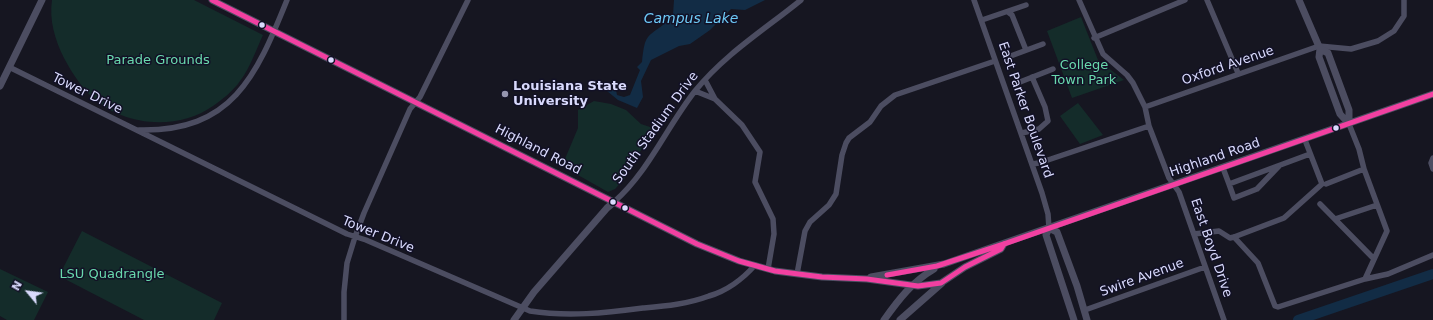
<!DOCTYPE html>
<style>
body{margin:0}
#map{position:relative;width:1433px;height:320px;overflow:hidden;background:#161621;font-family:"DejaVu Sans",sans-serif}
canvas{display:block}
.north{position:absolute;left:8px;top:272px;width:40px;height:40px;-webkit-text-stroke:3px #121126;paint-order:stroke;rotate:299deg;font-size:11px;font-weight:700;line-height:16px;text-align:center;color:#d9dafd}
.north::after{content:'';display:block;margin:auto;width:14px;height:18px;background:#d9dafd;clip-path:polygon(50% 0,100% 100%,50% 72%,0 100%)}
</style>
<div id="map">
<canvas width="1433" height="320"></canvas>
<div class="north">N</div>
</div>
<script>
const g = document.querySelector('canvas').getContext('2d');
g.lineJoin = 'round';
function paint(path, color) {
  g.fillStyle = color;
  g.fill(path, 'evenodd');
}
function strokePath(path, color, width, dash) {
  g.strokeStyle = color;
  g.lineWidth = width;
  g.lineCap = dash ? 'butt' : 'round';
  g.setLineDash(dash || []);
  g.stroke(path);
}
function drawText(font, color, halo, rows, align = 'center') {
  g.font = font + ' "DejaVu Sans",sans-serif';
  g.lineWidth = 3;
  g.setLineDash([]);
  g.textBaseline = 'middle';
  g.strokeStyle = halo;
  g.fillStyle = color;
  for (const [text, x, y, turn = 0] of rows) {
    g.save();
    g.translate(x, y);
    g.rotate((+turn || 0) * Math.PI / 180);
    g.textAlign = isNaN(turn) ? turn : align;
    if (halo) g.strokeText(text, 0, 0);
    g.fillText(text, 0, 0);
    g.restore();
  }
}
paint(new Path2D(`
 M52,0H194L263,35C256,50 250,68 240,81C234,90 222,100 213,106C176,132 119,126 88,93C78,82 71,71 64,58C55,40 49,20 52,0Z
 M1081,17L1098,60L1124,80L1072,98L1047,31Z
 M594,101L611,104L626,110L641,124L650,127L654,131L625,174V178L615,189L608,192L562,166L578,128V110Z
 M1078,103L1103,135L1080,144L1060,116Z
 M82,231L222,303L214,320H144L59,276Z
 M0,269L48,292L34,320H7L0,316Z`), '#142c2a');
paint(new Path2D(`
 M674,0H765L745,10L731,9L710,30L690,44L679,46L651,60L641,81L643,97L637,108L618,100L607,91L611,89L616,90L617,95L624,97L630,95L640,70L637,67L642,62C645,34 646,38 667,22V16L673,15Z`), '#122c45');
strokePath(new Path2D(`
 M1298,320L1433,274`), '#122c45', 10);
strokePath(new Path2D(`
 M974,0L1042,193L1048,214L1049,228
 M1079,0L1103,54L1127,75L1133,83L1145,107L1149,126L1169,178L1179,192L1224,320
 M1207,0L1238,73
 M1008,12L1012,15L1026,50
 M982,20L1026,5
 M1094,38L1185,0
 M1008,57L1043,44
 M9,67L347,234L366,240L530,311C568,317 605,313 643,308C665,306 688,304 709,296C726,291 743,279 755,265
 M705,80L715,99
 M1020,82L1053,69
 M695,91L715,99L742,125L760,152L755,182L773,219L774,234L768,269
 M1145,107L1319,46L1351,49L1378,41L1394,31L1404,16V0
 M1349,124L1359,149L1364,169
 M139,130C232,132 256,77 287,0
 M1022,133L1039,129L1048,121L1045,107L1032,77
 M1433,158L1431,163L1433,169
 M1032,164L1039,163L1149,126
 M1223,168L1229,184L1310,154
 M1229,184L1234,198L1257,189L1279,166
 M1326,184L1364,169L1387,231L1365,279
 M614,202C649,171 666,128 695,91C725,54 764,30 801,0
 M1320,204L1374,259
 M1335,219L1377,205
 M1194,234L1219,231L1230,238L1234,237L1284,218L1322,184L1305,140
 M1234,237L1258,263L1275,306L1278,307L1365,279L1388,274L1433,255
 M797,274L805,231L810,222L829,205L836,194L842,155L846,143L849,138L870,122L881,106L895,95L995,61
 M1085,310L1205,267
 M344,320V292L347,263L355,237L364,213L410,109L420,97L468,0`), '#4c4d61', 5.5);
strokePath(new Path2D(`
 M212,0L697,244L739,261L775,271L822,277L867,279L918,286L941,283L965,267L1001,249L1004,244
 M1299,0L1320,49L1319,57L1340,114L1349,124
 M1320,49L1328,53L1349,110V124
 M0,86L42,0
 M1049,228L1057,232L1077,286L1087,320
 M1049,228L1046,235L1074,320
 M871,277L944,264L1433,94
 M514,320L534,292L607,208L614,202
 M884,320C899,299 912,282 934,269
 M900,320L942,283`), '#4c4d61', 7);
strokePath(new Path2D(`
 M212,0L697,244L739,261L775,271L822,277L867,279L918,286L941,283L965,267L1001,249L1004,244
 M887,275L937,266L1004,244L1433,94`), '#f240a1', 5);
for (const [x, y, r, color] of [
 [262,25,3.5,"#d9dafd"],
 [331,60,3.5,"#d9dafd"],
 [505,94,4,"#9595b0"],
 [1336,128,3.5,"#d9dafd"],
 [613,202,3.5,"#d9dafd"],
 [625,208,3.5,"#d9dafd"]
]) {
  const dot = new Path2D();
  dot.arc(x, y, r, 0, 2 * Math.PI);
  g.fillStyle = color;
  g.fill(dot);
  strokePath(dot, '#121126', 1.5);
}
drawText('13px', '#69d9ad', '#121126', [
 ["Parade Grounds",158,61],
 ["College",1084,66],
 ["Town Park",1084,81],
 ["LSU Quadrangle",112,275]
]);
drawText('13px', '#d9dafd', '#121126', [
 ["Oxford Avenue",1228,66,-19],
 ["Tower Drive",87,94,26],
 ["East Parker Boulevard",1025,110,71],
 ["South Stadium Drive",656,128,-54],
 ["Highland Road",538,150,27],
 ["Highland Road",1215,158,-19],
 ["Tower Drive",378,235,22],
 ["East Boyd Drive",1211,248,71],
 ["Swire Avenue",1142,278,-20]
]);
drawText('bold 13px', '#d9dafd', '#121126', [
 ["Louisiana State",513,87],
 ["University",513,102]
], 'left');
drawText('italic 14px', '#6ecaf6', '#121126', [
 ["Campus Lake",691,19]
]);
</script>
